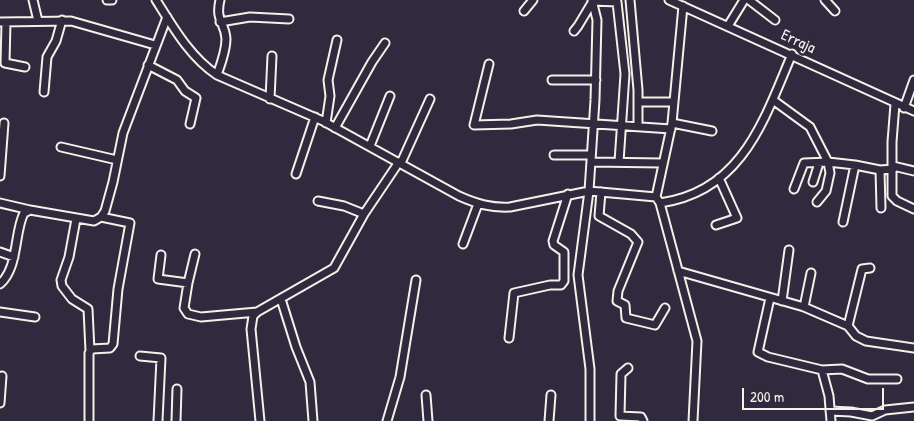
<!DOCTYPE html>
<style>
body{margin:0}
#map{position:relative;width:914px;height:421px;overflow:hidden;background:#2f2a3d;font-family:"Patrick Hand",sans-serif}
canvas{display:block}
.scale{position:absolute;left:742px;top:388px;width:142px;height:22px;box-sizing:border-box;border:2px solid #f4f1e8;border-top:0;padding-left:6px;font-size:15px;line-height:18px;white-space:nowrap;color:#f4f1e8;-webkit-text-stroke:4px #2f2a3d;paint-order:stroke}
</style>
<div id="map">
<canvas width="914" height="421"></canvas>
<div class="scale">200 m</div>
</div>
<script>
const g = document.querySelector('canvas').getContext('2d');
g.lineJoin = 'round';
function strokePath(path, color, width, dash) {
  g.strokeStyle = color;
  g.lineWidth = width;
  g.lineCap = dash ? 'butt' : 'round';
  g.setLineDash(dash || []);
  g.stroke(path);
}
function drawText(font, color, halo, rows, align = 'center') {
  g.font = font + ' "Patrick Hand",sans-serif';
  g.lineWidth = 5;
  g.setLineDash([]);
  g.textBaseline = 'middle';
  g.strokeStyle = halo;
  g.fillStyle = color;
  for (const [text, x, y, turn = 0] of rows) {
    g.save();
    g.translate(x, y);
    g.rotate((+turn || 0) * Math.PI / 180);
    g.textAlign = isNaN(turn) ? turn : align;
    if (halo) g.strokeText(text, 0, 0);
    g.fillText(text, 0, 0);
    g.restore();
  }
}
const minor = new Path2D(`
 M33,0L38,21
 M107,0H112
 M156,0C173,27 190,57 217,75L323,121L459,196C477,204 491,208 510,207L589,191L656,197
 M630,0L638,90V126
 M669,0L914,111
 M749,0L775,20
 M825,0L835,11
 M683,6L672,123L656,197L660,203L697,341L693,421
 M524,11L533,0
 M0,22L71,21L155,45
 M6,22L5,63L25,67
 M220,22L250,17L289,19
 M728,26L744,0
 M574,31L578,26L593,1L617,2L625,74L619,162
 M489,64L474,125L511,124L537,120L671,129
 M148,65L177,80L185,91L196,98L190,124
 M217,75C221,64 226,51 226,39C225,22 215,21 220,0
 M552,80H596
 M44,92L47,57L56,41L62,20
 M270,99L272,56
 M773,100L810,127L828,162L830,173L826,191L817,202
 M639,102H674
 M895,104L892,142V196L897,201L914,209
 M904,108L914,80
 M326,123L330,96L328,80L337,40
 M672,123L712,131
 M335,128L372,62L385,43
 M370,146L390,96
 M61,147L117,160
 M554,155H591
 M591,162L662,163
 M401,163L430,99
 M893,166L914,171
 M880,170L881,208
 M296,174L315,117
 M0,176L4,123
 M813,182L819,163
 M794,189L804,163L828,162L855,165
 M601,192L599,216L631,234L638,242L618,291L617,301L625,305L626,318L655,325L665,308
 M318,201L344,206L364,214
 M0,203L30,210
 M660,203C742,192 764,120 792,54
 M76,219L69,257L61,280L62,286L72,299L88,309L90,351
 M843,222L855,165L880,170L893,169
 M716,225L737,218L719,178
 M463,244L478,204
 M0,252L14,257
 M161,255L158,279L188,283L184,308L188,314L201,317L257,312
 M678,271L804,307L848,326L856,336L866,341L914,348
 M188,283L195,254
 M0,284C19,267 14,232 24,213L30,210L94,221L101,217L105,211L113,182L123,133L167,17
 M770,298L758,352L768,357L822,370L829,396L831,421
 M281,299L296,347L310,382L313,421
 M782,301L789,250
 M804,307L811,273
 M0,312L35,317
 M848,326L862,269L870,268
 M509,338L514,293L550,285H561L564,281V252L554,245L553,241L568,194
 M140,356L161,358L158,421
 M628,368L621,374L620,416L641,417L643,421
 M822,370L842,369L868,379H897
 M426,395L428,421
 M0,403L2,376
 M830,411L851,412L872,416L885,410L914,407
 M89,421V353L92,349L110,348L113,344L118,289L130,223L101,217
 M176,421L177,389
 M260,421L251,329L253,316L257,312L334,268L364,214L399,162
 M387,421L400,377L416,280
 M549,421L551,395
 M590,421V369L578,275L589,191L595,100L597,20L592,0`);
strokePath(minor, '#f4f1e8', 11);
strokePath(minor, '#2f2a3d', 7);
drawText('16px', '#f4f1e8', '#2f2a3d', [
 ["Erraja",798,42,25]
]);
</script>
